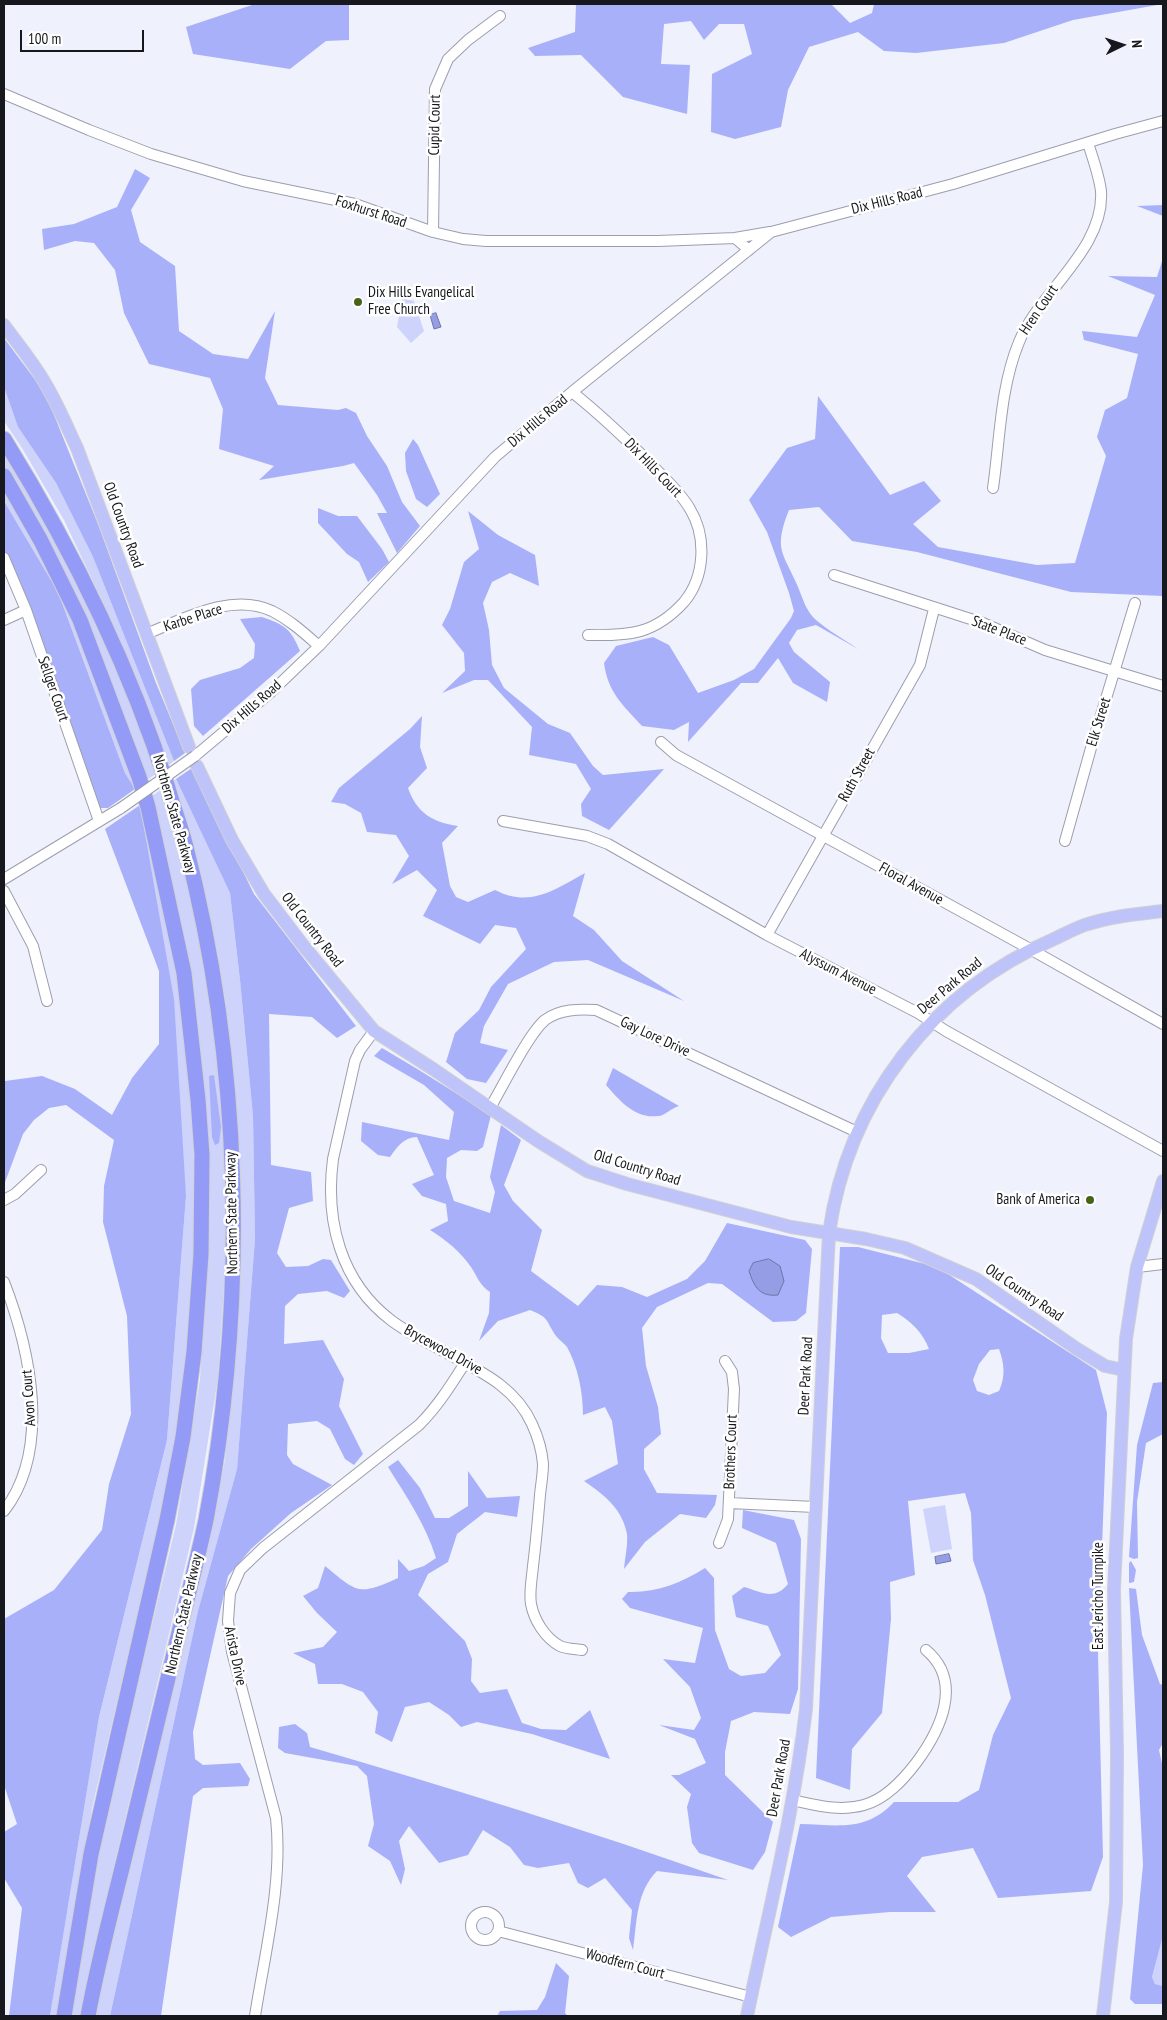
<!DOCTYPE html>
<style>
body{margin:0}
#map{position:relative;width:1167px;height:2020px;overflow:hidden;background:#eff1fd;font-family:"PT Sans Narrow",sans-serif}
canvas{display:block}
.frame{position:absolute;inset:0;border:5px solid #17181d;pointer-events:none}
.north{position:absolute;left:1097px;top:20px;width:50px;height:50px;-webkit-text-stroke:4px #fff;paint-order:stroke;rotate:86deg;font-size:14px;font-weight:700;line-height:20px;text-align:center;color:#17181d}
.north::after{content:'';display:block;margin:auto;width:18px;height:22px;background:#17181d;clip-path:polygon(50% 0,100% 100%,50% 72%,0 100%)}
.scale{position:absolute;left:20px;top:30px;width:124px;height:22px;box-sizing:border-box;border:2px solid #17181d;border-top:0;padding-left:6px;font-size:15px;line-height:18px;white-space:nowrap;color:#17181d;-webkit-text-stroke:4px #fff;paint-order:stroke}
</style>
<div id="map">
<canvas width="1167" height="2020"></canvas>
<div class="frame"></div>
<div class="north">N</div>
<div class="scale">100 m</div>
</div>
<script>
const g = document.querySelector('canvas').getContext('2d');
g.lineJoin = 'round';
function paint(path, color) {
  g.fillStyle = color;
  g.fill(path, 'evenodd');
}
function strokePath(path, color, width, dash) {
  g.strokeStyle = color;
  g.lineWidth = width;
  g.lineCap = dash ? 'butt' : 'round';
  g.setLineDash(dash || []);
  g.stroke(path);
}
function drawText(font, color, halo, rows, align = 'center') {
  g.font = font + ' "PT Sans Narrow",sans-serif';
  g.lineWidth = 5;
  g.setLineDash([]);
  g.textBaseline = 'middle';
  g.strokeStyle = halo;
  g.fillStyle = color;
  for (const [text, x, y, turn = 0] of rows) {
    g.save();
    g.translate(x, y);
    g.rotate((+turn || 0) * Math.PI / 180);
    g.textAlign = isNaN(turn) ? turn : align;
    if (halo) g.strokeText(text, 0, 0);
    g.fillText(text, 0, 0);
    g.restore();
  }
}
paint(new Path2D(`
 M402,298L414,301L424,331L411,343L397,327Z
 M4,387L18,427L56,483L93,557L174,761L165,768L108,613L64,520L22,448L4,421Z
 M4,452C44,516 82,583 111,653C128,692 142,733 157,773L144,782L27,503L4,468Z
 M4,489L61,590L135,789L125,773L58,592L4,501Z
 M176,779L230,893L240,980L253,1116L255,1239L237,1469L198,1611L110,2016H95L122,1887L209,1538L225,1460L240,1288L241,1196L225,998L200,881L171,782Z
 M162,789L189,887L207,984L223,1088L228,1224L218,1378L194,1528L96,1942L82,2016H72L81,1942L111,1794L176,1525L200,1379L208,1226L204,1093L152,796Z
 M140,805L180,988L190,1092L195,1177L194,1261L185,1375L172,1468L92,1808L59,2016H50L99,1717L167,1440L186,1196Z
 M945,1505L952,1549L931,1553L923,1509Z
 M1163,1936V1986L1155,1984L1152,1977Z`), '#cdd3fa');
paint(new Path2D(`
 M255,4H349V40L326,41L290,69L193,54L186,27Z
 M576,4H831L850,23L872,13L874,4H1163L1073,20L1004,43L916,53L884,51L858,32L809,47L788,90L781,127L735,139L711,132L712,74L752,54L744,24H719L704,40L691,21L664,24L661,64L690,65L687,114L623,97L581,55L535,56L528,48L575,32Z
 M135,169L150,178L131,210L140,242L175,266L179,331L213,354L248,359L275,311L265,378L278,405L338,410L346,408L356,413L367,436L387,466L402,502L420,526L397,553L377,513H387L377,495L354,463L343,466L259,480L274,466L219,449L223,409L210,378L149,364L124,313L115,270L94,243L75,241L44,250L42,229L74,224L117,207Z
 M1163,205V216L1137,206Z
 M1163,258V596L1071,592L917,552L852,541L819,507L789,510C773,550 783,552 798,587C803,599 806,611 816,620C829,631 845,640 858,649L816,625L797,630L789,643L794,652L830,682L827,702L793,683L778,658L758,683H741L688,742L689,722L674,730L642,726C623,705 608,693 604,663L616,646L653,637L669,645L698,693L734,680L754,669L791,618L794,611L789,593L767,532L749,500L787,448L815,439L818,396L890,495L924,481L941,501L913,524L938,547L1037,565L1075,563L1106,456L1097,437L1105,410L1127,398L1138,354L1084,340L1082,331L1137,337L1155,295L1108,276L1157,277Z
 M4,338L36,381L50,405L98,524L156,683L185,753L174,761L93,557L56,483L18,427L4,387Z
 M413,439L418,445L440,494L427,507L416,499L406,471L405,453Z
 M4,501L58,592L125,773L135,789L108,808H100L38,635L4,549Z
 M318,508L338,516H357L382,549L389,562L368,582L359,562L347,554L318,523Z
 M468,511L498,535L535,555L539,586L510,573L492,582L483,603L489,630L492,665L504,688L548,724L570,733L593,766L603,775L664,769L609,830L582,816L581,804L591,789L576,764L529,755L532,727L488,680H474L442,693L465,671L464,653L442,625L450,609L464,562L479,549Z
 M262,617C285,625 291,629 300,651L203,736L194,726L191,689L200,680L240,668L254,658L255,644L240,619Z
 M422,716L420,747L427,768L408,788C417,813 432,822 458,826L442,843L450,886L456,897L468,902L495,890C530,908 554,890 585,873L573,916L594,930L622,961L684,1001L588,960L554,962L508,984L484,1026L480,1043L508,1050L486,1083L467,1079L446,1062L455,1033L479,1010L491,987L526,949L516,928L495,925L480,944L423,916L437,890L417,870L392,884L409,856L396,835L367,832L361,813L345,804L331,802L339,788L410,729Z
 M192,768L254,894L356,1026L337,1038L312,1017L269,1014L271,1165L311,1172L313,1201L289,1208L277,1253L286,1267L308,1266L323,1259L331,1260L350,1291L344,1298L327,1291L298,1294L285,1306L284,1344L323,1340L344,1379L339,1406L363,1454L354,1465L345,1459L330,1429L317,1421L288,1424L287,1455L293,1464L332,1485L291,1513L251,1549L228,1576L193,1732L195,1759L203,1765L240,1763L250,1779L248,1786L203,1788L193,1796L161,2016H110L198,1611L237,1469L255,1239L253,1116L240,980L230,893L176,779Z
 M140,805L174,999L186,1196L167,1440L99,1717L50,2016H9L22,1908L4,1878V1832L17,1824L4,1785V1619L54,1590L102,1530L109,1484L131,1414L127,1316L103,1222L104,1186L114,1140L66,1105L49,1108L34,1120L23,1134L4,1185V1079L5,1081L42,1076L75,1089L112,1115L132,1078L159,1044V971L105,829Z
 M382,1048L419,1070L491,1115L483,1147L477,1151L461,1150L447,1158L446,1177L454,1201L490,1213L495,1192L490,1177L501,1125L521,1140L504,1185L513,1201L542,1230L531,1271L578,1306L597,1285L622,1287L647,1297L687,1279L705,1261L727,1223L805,1240L812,1249L806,1313L796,1321L773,1322L722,1284L708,1283L657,1307L642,1328L646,1366L658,1407L661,1434L644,1449V1469L657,1493L717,1495L715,1505L706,1518L680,1514L645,1542L624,1569C625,1558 628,1544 627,1534C622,1508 604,1495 584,1481L618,1464L612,1421L605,1407L583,1415C583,1392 578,1367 567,1347C564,1343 559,1340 556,1336C545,1320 550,1318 530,1310L498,1321L479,1341L489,1313L490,1292C480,1286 477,1276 471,1267C460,1251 446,1240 430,1230L448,1221L446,1204L422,1196L412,1184L434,1175L417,1137C404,1137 397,1147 390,1157L378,1155L361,1141L362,1122L449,1140L454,1112L424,1085L374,1056Z
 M613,1068L679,1106C671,1108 665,1116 658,1116C635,1119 620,1101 606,1085Z
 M214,1075L221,1127L219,1143L215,1145L212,1137L209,1076Z
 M840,1247H858L937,1267L1096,1370L1107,1413L1098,1654L1103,1857L1091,1891L998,1898L973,1848L922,1857L907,1876L936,1912H890L831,1917L791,1937L778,1927L800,1824C838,1825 866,1832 894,1802H958L979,1790L993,1735L1011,1698L985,1595L973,1560L971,1513L965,1493L908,1501L915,1575L890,1582L891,1619L882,1713L852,1749L850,1790L816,1778ZM897,1313C912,1322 923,1333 929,1349L909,1353H888L881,1338L882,1315ZM999,1349C1004,1363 1006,1376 999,1391L989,1395L977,1391L973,1380L979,1364L990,1350Z
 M1163,1382V1434L1146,1443L1137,1502L1138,1558L1134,1559L1129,1557L1137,1445L1153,1383Z
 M398,1460L420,1488L435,1518H449L468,1506V1471L487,1498L520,1496L517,1517L485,1512L457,1534L448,1562L428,1574L418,1595L465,1641L472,1659L471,1681L480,1693L507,1689L522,1723L541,1729L566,1730L590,1710L610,1759L532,1734L477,1722L461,1727L449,1715L429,1702L405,1707L392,1742L375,1733L378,1712L363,1692L342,1684H318L315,1664L293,1653L323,1647L337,1632L317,1613L303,1596L318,1588L325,1566C358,1593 358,1596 398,1578V1559L409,1571L424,1566L436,1558C426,1525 406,1496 388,1467Z
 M743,1510L794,1520L801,1539L798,1689L790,1714L754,1712L731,1721L725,1752V1775L773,1822L765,1852L753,1870L699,1853L692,1843L687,1807L691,1794L671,1775H679L706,1763L695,1739L659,1725L694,1730L701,1718L690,1687L663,1659L695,1663L703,1628L630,1608L622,1599L628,1592C656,1593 681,1583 705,1568L714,1578L715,1630L729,1669L741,1676L765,1673L781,1655L768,1626L736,1617L732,1596L744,1587C762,1592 774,1601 788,1584L776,1543L742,1528Z
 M1131,1561L1136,1570L1134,1582L1129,1583V1563Z
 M1129,1588L1136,1589L1142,1635L1160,1684L1163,1685V1743L1159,1750L1163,1768V1936L1152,1977L1155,1984L1163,1986V2004H1135L1130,1999L1143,1865Z
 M295,1724L307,1733L310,1747C451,1788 590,1831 728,1880L657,1871C636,1892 637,1922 633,1950L629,1938L632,1910L605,1878L588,1888L578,1883L569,1863L538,1868L524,1865L510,1847L483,1830L468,1855L439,1863L409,1826L399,1841L405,1869L401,1885L390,1861L368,1846L374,1824L367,1776L357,1766L285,1753L278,1748L279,1727Z
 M556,1963L569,1976L565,2013L568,2016H497L500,2011L537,2010L545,1997Z`), '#a8b0f9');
const water = new Path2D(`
 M436,313L441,327L434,329L430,315Z
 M769,1259L780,1266L784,1281L778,1295C760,1297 754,1287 749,1271L753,1263Z
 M949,1554L951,1561L936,1564L935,1557Z`);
paint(water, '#959de4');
strokePath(water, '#6f75a8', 1);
const minor = new Path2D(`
 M4,94L89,130L151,154L243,181L355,204L433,232L463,239L486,241H658L735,238L749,250
 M433,232L435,89L448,59L468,40L500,16
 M735,238L770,232
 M572,392C601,415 627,440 653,466C666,480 681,493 690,509C707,537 705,577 684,602C655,634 630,636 588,635
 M993,488C1000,440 1000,388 1019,342C1039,292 1105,249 1101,191C1099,175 1093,159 1088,143
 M4,558L26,610L99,821
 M834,575L983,623L1045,650L1163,686
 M4,620L26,610
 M146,634C184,619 231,592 272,611C290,620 304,633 319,646
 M661,742L676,755L1030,949L1163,1024
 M195,756L270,693L319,646L495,457L572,392L771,232L953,184L1115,134L1163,121
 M503,821L587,836L608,844L767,935L918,1013L946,1031L1163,1151
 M1065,841L1091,748L1135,603
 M4,879L121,808
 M4,891L33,946L47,1001
 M767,935L920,665L934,609
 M374,1031L360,1050L355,1061L333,1159C325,1220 340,1282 392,1321C411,1335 433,1345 454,1357C486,1374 517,1390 532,1424C538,1437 542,1451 543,1464C543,1474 541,1485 540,1495C538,1519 536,1542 533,1566C532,1578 529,1592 531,1604C534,1620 545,1638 560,1646C566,1649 576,1649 582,1650
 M490,1108C502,1088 529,1033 545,1020C560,1009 579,1009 596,1010L857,1132
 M4,1200L15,1194L41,1170
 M1137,1267L1163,1264
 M4,1282C30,1349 52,1449 4,1511
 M729,1503L815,1507
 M719,1543L728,1519L734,1389L732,1372L725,1361
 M792,1800C816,1805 839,1812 864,1805C886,1799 903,1780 916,1763C940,1731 964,1682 926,1650
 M471 1926a14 14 0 1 1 28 0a14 14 0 1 1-28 0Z
 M498,1931L751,1997
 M255,2016C265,1952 283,1882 276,1818L232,1652L228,1621L230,1593L240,1570L263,1548L419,1425C438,1406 451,1385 465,1363`);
const major = new Path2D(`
 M4,325C20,347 38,368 50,392C60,410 68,429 77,448L189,747
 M197,766L232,840L264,894L302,944L374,1031L433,1069L538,1141L587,1171L627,1184L791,1227L866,1239L905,1248L976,1279L1077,1349L1105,1366L1124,1370
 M747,2016C768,1914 794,1813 806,1709L829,1233C848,1101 931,992 1054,939C1065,934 1077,927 1088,924C1113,916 1138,914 1163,911
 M1103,2016L1116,1902L1117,1753L1114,1589L1126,1339L1137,1267L1163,1181`);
const highway = new Path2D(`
 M4,439C72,549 129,664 168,788C173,806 180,824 185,843C242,1063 248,1296 206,1520C199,1552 191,1584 183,1616C164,1696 145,1776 125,1856C112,1909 98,1962 88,2016
 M4,476L41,541L80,620L139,777L148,807L184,973L198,1100L202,1155L201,1254L194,1352L183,1437L167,1520L91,1854L64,2016`);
strokePath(minor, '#9c9ead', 12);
strokePath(major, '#d1d1d2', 14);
strokePath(highway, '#d1d1d2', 17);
strokePath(minor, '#fff', 10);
strokePath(major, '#bec3fa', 12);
strokePath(highway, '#939bf7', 15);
const minorBridge = new Path2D(`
 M121,808L195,756`);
strokePath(minorBridge, '#9c9ead', 12, []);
strokePath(minorBridge, '#fff', 10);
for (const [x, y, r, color] of [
 [358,302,5,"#466317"],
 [1090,1200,5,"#466317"]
]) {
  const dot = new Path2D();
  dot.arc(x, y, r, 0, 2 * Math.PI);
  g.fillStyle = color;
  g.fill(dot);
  strokePath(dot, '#fff', 2);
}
drawText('15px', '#17181d', '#fff', [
 ["Cupid Court",435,125,-89],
 ["Dix Hills Road",887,201,-14],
 ["Foxhurst Road",371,212,18],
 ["Hren Court",1039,310,-56],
 ["Dix Hills Road",538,421,-40],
 ["Dix Hills Court",653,468,46],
 ["Old Country Road",123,525,70],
 ["Karbe Place",193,618,-18],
 ["State Place",999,631,21],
 ["Sellger Court",53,689,71],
 ["Dix Hills Road",252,707,-41],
 ["Elk Street",1099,722,-73],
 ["Ruth Street",857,775,-61],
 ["Northern State Parkway",174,814,74],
 ["Floral Avenue",911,884,29],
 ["Old Country Road",312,930,52],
 ["Alyssum Avenue",838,972,27],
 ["Deer Park Road",950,986,-40],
 ["Gay Lore Drive",655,1037,25],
 ["Old Country Road",637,1168,17],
 ["Northern State Parkway",232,1213,-91],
 ["Old Country Road",1024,1293,34],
 ["Brycewood Drive",443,1350,29],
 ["Deer Park Road",806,1376,-87],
 ["Avon Court",29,1398,-94],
 ["Brothers Court",731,1452,-88],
 ["East Jericho Turnpike",1099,1596,-90],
 ["Northern State Parkway",184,1614,-77],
 ["Arista Drive",235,1656,78],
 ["Deer Park Road",779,1778,-80],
 ["Woodfern Court",625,1964,15]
]);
drawText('15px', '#17181d', '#fff', [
 ["Dix Hills Evangelical",368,293],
 ["Free Church",368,310],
 ["Bank of America",1080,1200,"right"]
], 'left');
</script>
